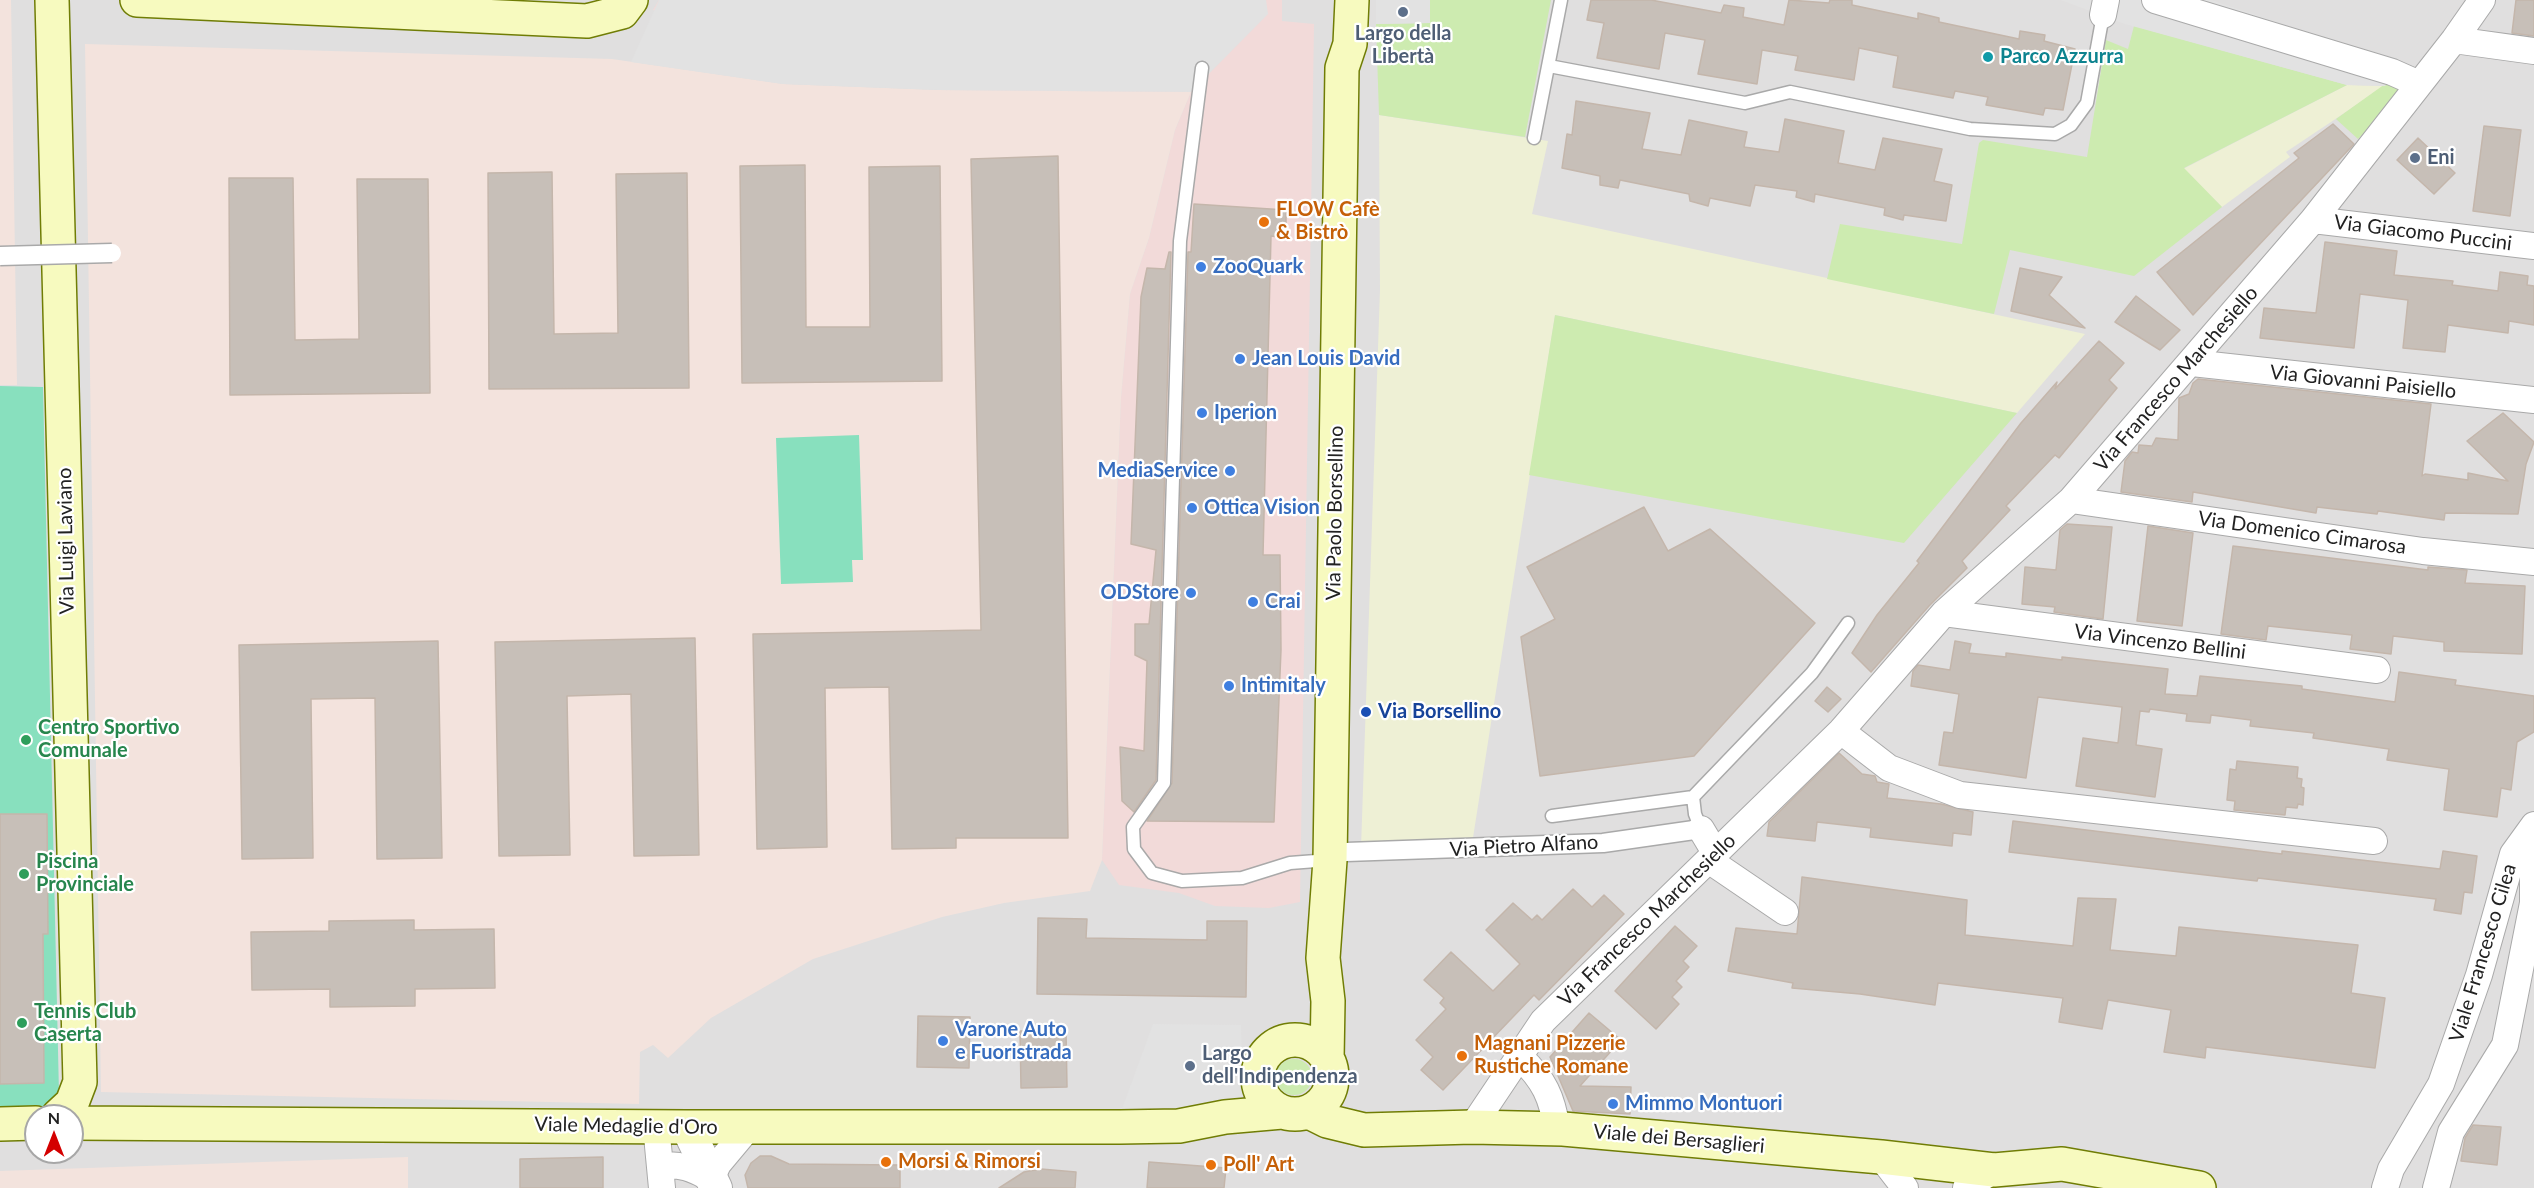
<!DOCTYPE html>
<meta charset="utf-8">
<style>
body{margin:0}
#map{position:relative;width:2534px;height:1188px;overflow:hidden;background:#f2efe9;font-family:Lato,sans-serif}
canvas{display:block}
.north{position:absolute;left:24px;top:1104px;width:60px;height:60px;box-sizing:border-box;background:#fff;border:2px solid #a7a7a7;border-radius:50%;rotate:0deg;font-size:16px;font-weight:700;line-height:24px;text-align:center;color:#222}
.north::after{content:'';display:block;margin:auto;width:21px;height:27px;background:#d40000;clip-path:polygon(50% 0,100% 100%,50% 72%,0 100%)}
</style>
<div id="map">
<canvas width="2534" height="1188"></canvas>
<div class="north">N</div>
</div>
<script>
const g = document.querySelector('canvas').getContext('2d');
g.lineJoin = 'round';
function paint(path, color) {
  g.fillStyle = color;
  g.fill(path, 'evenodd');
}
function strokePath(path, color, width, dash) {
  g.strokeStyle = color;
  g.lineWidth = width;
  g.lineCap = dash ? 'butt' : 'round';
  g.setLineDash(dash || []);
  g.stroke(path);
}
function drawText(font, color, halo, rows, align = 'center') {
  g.font = font + ' Lato,sans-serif';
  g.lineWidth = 4.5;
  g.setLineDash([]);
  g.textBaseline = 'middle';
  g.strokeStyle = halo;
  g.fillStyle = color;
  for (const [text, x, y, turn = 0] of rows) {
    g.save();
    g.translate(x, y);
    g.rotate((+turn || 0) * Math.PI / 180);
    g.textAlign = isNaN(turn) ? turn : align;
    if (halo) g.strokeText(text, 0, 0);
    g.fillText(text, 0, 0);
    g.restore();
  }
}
paint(new Path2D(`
 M0,0H2534V1188H0ZM36,1116H72V1152H36Z`), '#e0dfdf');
paint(new Path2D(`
 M659,0H1282V21L1314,24L1300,902L1269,908L1215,906L1179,893L1119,885L1102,860L1121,398L1130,294L1149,238L1175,130L1191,92L938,90L653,10Z`), '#f2dad9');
paint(new Path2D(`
 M0,0H11L17,385H0Z
 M85,44L612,59L783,84L938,90L1191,92L1175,130L1149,238L1130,294L1121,398L1102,860L1090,891L1004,903L942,917L813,959L711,1018L668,1058L653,1045L640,1052L639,1104L101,1092Z
 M408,1157V1188H0V1171Z`), '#f3e3dd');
paint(new Path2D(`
 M2347,85L2385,86L2286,152L2290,157L2222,207L2183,169Z
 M1379,115L1548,141L1532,214L2085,334L2017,413L1555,315L1472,844L1361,848L1380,290Z`), '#eef0d5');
paint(new Path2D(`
 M1430,0H1551L1525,137L1379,115L1376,24L1430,23Z
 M2134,26L2347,85L2184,168L2222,207L2134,276L2010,250L1994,314L1827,279L1840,224L1962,244L1979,143L1983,140L2087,157L2106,40L2128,49Z
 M2392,79L2410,87L2358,139L2336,119Z
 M1555,315L2017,413L1904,543L1529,475Z
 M1276 1077a18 18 0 1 1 36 0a18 18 0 1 1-36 0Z`), '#cdebb0');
paint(new Path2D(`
 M0,386L43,387L59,1094L37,1112L0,1113Z
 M859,435L863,560H852L853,582L781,584L776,438Z`), '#88e0be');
paint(new Path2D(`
 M659,0H1266L1268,14L1191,92L938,90L783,84L631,62Z
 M1376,0H1430V23L1376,24Z
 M2061,0H2211L2405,65L2385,86L2347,85L2125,24Z
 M1153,1024L1241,1025L1243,1107L1122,1109Z`), '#e2e2e2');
const building = new Path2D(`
 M1591,0H1651L1721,13L1724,5L1744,8L1743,17L1784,25L1789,0L1829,3L1830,0H1852V5L1918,19V13L1939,18V22L2019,39L2020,31L2045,35L2044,41L2075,49L2063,110L2045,108L2043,115L1986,105L1988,97L1955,91L1953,98L1893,87L1898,56L1859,48L1854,80L1795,70L1798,56L1762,50L1757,84L1698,74L1705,40L1665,33L1659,69L1597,58L1604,23L1587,20Z
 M2516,0H2534V36L2512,33Z
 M1576,101L1650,113L1642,149L1681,155L1689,120L1747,132L1744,147L1779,152L1785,119L1844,131L1838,163L1875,170L1883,138L1942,149L1934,181L1952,185L1946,221L1904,215L1903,220L1884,215L1885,208L1815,194L1814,202L1796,197L1797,191L1755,185L1750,206L1710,198L1708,206L1690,201L1689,194L1620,180L1618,188L1600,185V176L1562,168L1567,134L1572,135Z
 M2333,124L2354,144L2193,315L2157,272L2299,158L2294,153Z
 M2484,126L2521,130L2510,216L2473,211Z
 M2418,138L2455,173L2434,194L2397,160Z
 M1058,156L1068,838H956V848L892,849L889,687L825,688L827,847L757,849L753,634L981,630L971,159Z
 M805,165L806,327H870L869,167L940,166L942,381L742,383L740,166Z
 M552,172L554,334L618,333L616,174L687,173L689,388L489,389L488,173Z
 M229,178H293L295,340L359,339L357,179H428L430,393L230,395Z
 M1194,204L1286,210V238L1271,236L1263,555H1280L1281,650L1274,822L1147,821L1172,783L1188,252H1191Z
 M2325,242L2397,251L2394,275L2453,281L2452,285L2498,291L2500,272L2528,276L2527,285L2534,286V325L2509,321L2508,333L2448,325L2445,352L2403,348L2408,300L2360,294L2354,348L2260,338L2264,308L2316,313Z
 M1169,252H1171L1156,780L1134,812L1122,801L1120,747L1144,751L1147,661L1135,655V624H1149L1156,550L1131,544L1141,297L1147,268L1165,269Z
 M2020,268L2062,277L2049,295L2085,328L2011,311Z
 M2136,296L2180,330L2160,350L2115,322Z
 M2099,341L2124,363L2109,380L2117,388L2059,458L2055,455L2006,506L2010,510L1962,561L1967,568L1929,606L1871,672L1852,653L1877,615L1919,563L1917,561L2021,423L2057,382L2055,389Z
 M2198,379L2431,404L2422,476L2425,474L2468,480V473L2508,481L2467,441L2503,413L2534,442L2526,464L2518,514L2445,513L2444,520L2378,511L2377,514L2317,507L2316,513L2193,492L2192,502L2121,492L2125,461L2132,452L2138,453L2139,445L2152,446L2156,438L2178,440L2179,398L2189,394L2193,383Z
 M1644,507L1668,551L1710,529L1815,623L1694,756L1540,776L1521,637L1555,619L1527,567Z
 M2067,524L2112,527L2103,619L2054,612L2055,607L2022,604L2025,567L2056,570L2060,530Z
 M2148,526L2193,533L2182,626L2137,621Z
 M2233,546L2428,570V567L2467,570L2465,583L2525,586L2522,654L2444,651V642L2393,636L2391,654L2350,649L2352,635L2268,626L2266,640L2221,634Z
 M695,638L699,855L634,856L631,694L567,696L570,855L499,856L495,642Z
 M438,641L442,858L377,859L375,698L311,699L313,858L242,859L239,645Z
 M1955,641L1971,644L1969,653L2006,657V653L2062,660V657L2168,669L2165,694L2197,696L2200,676L2302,686V689L2395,702L2399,672L2456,680L2455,685L2534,696V732L2517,742L2511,790L2501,788L2497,817L2444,810L2449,769L2387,760L2389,749L2313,738L2314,733L2250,726L2251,720L2211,715L2210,723L2186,721L2187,714L2150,709L2149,712L2140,711L2136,745L2162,749L2155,797L2076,786L2083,738L2118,743L2122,707L2038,697L2026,778L1939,765L1944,732L1953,733L1959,694L1911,686L1913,671L1918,665L1950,670Z
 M1827,687L1841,699L1828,712L1815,701Z
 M1839,753L1862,774L1875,776L1877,782L1889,784L1887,798L1941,804L1973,812L1971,835L1953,833L1952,846L1870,837L1871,828L1817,822L1815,841L1767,836L1769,822Z
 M2237,761L2298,767L2297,778L2302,779L2301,787L2304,788L2303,805L2298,804L2297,808L2286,807L2285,815L2234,810L2235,801L2227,800L2230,769L2236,770Z
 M0,814H47L48,934H43L44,1083L0,1084Z
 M2013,821L2282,854V851L2440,869L2443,851L2477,856L2472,893L2464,892L2461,914L2434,910L2436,899L2258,878L2257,881L2009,852Z
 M1802,877L1967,900L1965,935L2073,946L2078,898L2116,899L2110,950L2176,956L2179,927L2358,945L2351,993L2385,998L2375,1068L2206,1047L2205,1058L2164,1052L2171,1010L2108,1000L2102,1029L2059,1022L2063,998L1938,983L1935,1005L1860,994L1792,988L1793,983L1728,971L1736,928L1797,934Z
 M1573,889L1592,907L1604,895L1624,914L1539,1000L1534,995L1443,1090L1421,1070L1433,1057L1416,1040L1446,1009L1440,1003L1444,998L1424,980L1451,952L1493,991L1520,964L1486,930L1513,903L1532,920L1537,915L1542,920Z
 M1038,918L1087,919L1086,938L1207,940V921H1247L1246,997L1037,994Z
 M414,920V930L494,929L495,988L415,989V1006L330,1007V989L252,990L251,932L329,931V921Z
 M1675,926L1697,946L1683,961L1689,967L1676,981L1682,987L1672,997L1679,1004L1656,1029L1615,991Z
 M1589,1013L1621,1040L1580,1086L1631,1087L1630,1114L1573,1111L1550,1057Z
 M918,1016L970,1017L969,1068L917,1067Z
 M1066,1030L1067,1087L1021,1088L1020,1031Z
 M2473,1125L2501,1127L2497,1165L2461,1161L2465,1138Z
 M760,1156H771L789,1164L900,1165V1188H748L745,1175L751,1163Z
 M603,1157V1188H520V1159Z
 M1149,1162L1226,1168L1224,1188H1147Z
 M1041,1169L1076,1172L1075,1188H999L1024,1172Z`);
paint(building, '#c7bfb8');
strokePath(building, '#c4b6ab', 1.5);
const service = new Path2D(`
 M1549,66L1745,103L1790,92L1970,129L2055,134L2071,125L2087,103L2103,15
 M1202,68L1180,241L1164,783L1133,827L1134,849L1152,873L1182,881L1242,878L1290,863L1329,860
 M1534,138L1561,0
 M1552,816L1693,797
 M1701,829L1695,814L1693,797L1812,673L1848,623`);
const pedestrian = new Path2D(`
 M1346,852L1603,843L1701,829`);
const minor = new Path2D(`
 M2155,0L2392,72L2419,84
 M2103,15L2106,0
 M2454,40L2534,51
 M2313,220L2534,246
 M2192,363L2534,400
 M2071,500L2423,551L2534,562
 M1944,613L2377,670
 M1841,731L1889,768L1960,795L2374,841
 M1701,829L1716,854
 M1710,861L1785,912
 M1521,1058C1544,1080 1552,1097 1557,1129
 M656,1125L662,1188
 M1472,1127L1543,1021L1841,731L1944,613L2071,500L2313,220L2454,40L2482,0
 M1881,1157L1905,1188
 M660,1166C680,1163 694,1169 711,1179L718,1164L749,1127
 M1966,1188L1994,1170
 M2385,1188L2391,1169L2441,1084L2479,975L2513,854L2534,825
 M2436,1188L2451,1132L2505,1045L2533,903V828`);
const tertiary = new Path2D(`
 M687,1127L716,1188`);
const secondary = new Path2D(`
 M52,0L80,1082L72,1103L58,1116
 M137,0L587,21L622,12L631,0
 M1258 1077a37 37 0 1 1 74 0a37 37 0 1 1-74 0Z
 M1327,1059L1328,1001L1323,958L1330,860L1342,68L1350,44L1352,0
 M1309,1112L1327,1121L1364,1130L1472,1127L1563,1129L1881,1157L1994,1170L2062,1164L2199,1188
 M72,1123L687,1127H1120L1179,1126L1225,1117L1282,1112
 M0,1124L36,1123`);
strokePath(service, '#a9a9a9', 15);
strokePath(pedestrian, '#a9a9a9', 21);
strokePath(minor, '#a9a9a9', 28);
strokePath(tertiary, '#a9a9a9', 34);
strokePath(secondary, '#707d05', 36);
strokePath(service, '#fff', 12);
strokePath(pedestrian, '#fff', 18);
strokePath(minor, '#fff', 26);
strokePath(tertiary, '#fff', 32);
strokePath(secondary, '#f7fabf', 33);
const pedestrianBridge = new Path2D(`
 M0,256L112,253`);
strokePath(pedestrianBridge, '#a9a9a9', 21, []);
strokePath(pedestrianBridge, '#fff', 18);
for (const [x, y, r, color] of [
 [1403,12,6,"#5c6f8a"],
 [1988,57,6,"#0f9aa8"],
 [2415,158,6,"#5c6f8a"],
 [1264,222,6,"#e8710a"],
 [1201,267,6,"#3f7fe0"],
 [1240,359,6,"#3f7fe0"],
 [1202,413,6,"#3f7fe0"],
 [1230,471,6,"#3f7fe0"],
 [1192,508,6,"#3f7fe0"],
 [1191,593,6,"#3f7fe0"],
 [1253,602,6,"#3f7fe0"],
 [1229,686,6,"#3f7fe0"],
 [1366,712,6,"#1a4fb4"],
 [26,740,6,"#2e9e5b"],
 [24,874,6,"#2e9e5b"],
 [22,1023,6,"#2e9e5b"],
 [943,1041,6,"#3f7fe0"],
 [1462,1056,6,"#e8710a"],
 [1190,1066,6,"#5c6f8a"],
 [1613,1104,6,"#3f7fe0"],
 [886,1162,6,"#e8710a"],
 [1211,1165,6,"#e8710a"]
]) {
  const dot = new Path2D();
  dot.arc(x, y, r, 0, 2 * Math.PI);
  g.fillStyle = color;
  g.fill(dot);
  strokePath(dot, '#fff', 2);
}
drawText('bold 20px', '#4e5e75', '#fff', [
 ["Largo della",1403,34,"center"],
 ["Libertà",1403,57,"center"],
 ["Eni",2427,158],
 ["Largo",1202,1054],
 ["dell'Indipendenza",1202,1077]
], 'left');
drawText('bold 20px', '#0d838f', '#fff', [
 ["Parco Azzurra",2000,57]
], 'left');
drawText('bold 20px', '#c56008', '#fff', [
 ["FLOW Cafè",1276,210],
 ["& Bistrò",1276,233],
 ["Magnani Pizzerie",1474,1044],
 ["Rustiche Romane",1474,1067],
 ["Morsi & Rimorsi",898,1162],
 ["Poll' Art",1223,1165]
], 'left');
drawText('20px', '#222', '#fff', [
 ["Via Giacomo Puccini",2423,233,7],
 ["Via Francesco Marchesiello",2176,379,-49],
 ["Via Giovanni Paisiello",2363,382,6],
 ["Via Paolo Borsellino",1335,513,-89],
 ["Via Domenico Cimarosa",2302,533,8],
 ["Via Luigi Laviano",66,541,-91],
 ["Via Vincenzo Bellini",2160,642,7],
 ["Via Pietro Alfano",1524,846,-3],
 ["Via Francesco Marchesiello",1647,920,-44],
 ["Viale Francesco Cilea",2483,953,-73],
 ["Viale Medaglie d'Oro",626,1126,1],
 ["Viale dei Bersaglieri",1679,1139,5]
]);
drawText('bold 20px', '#366cbe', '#fff', [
 ["ZooQuark",1213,267],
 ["Jean Louis David",1252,359],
 ["Iperion",1214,413],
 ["MediaService",1218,471,"right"],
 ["Ottica Vision",1204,508],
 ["ODStore",1179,593,"right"],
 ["Crai",1265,602],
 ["Intimitaly",1241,686],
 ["Varone Auto",955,1030],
 ["e Fuoristrada",955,1053],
 ["Mimmo Montuori",1625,1104]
], 'left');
drawText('bold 20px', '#164399', '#fff', [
 ["Via Borsellino",1378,712]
], 'left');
drawText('bold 20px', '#27864d', '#fff', [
 ["Centro Sportivo",38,728],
 ["Comunale",38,751],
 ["Piscina",36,862],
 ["Provinciale",36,885],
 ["Tennis Club",34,1012],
 ["Caserta",34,1035]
], 'left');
</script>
